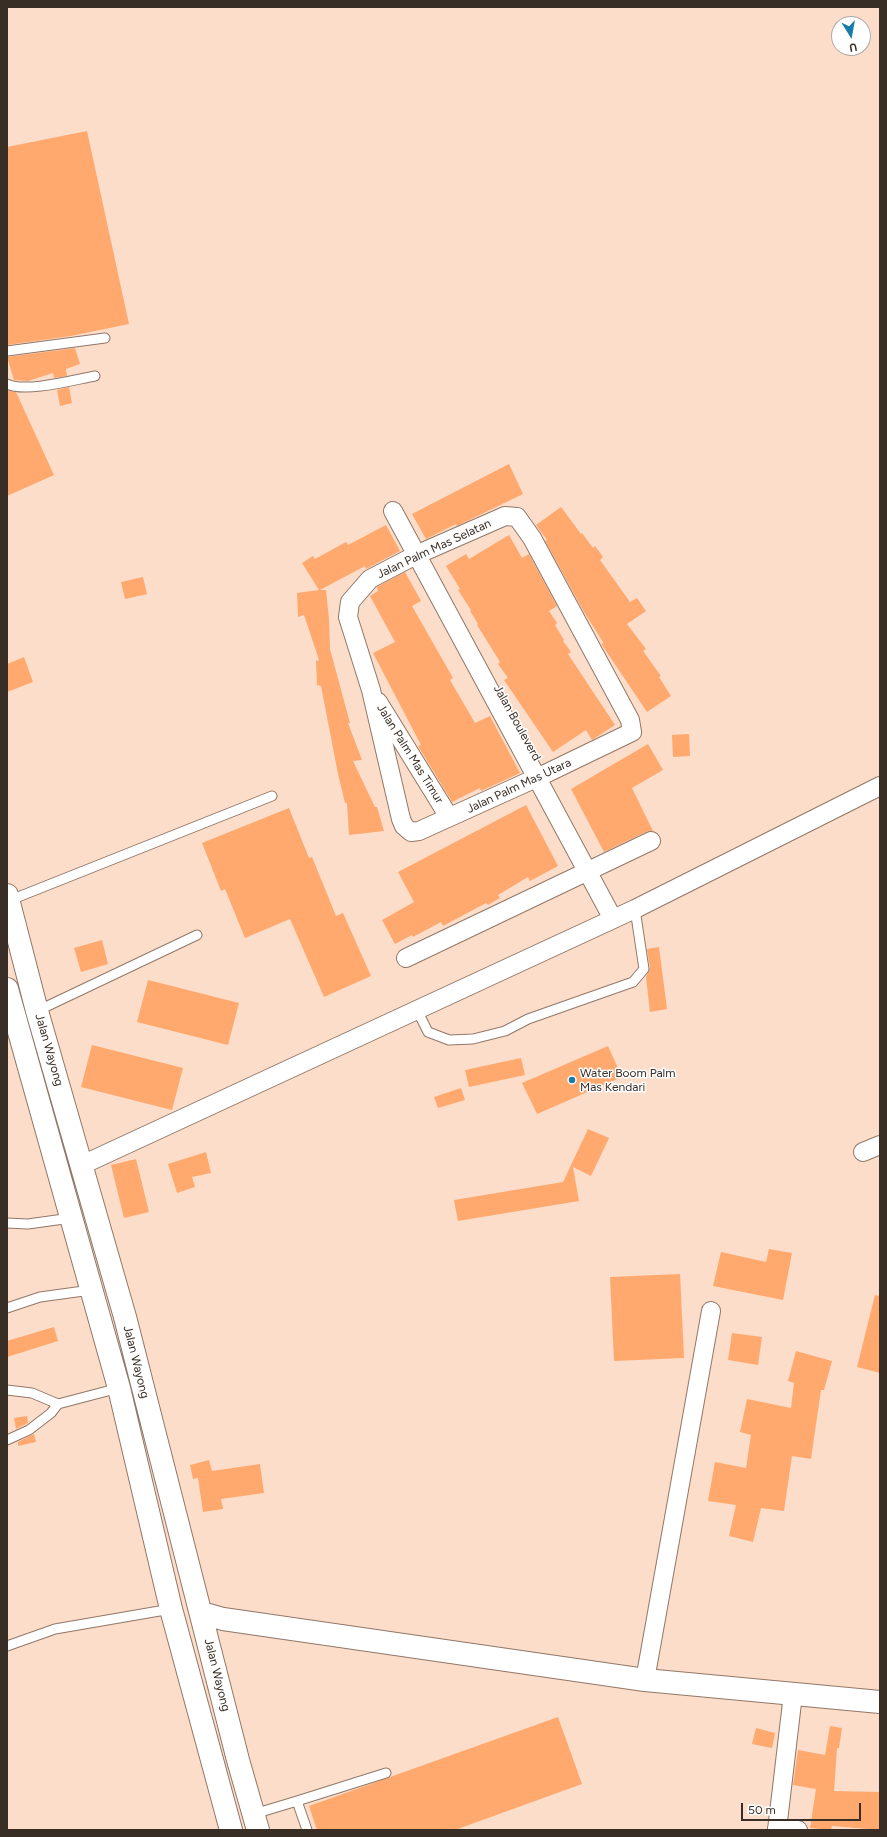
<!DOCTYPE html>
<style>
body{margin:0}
#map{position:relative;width:887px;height:1837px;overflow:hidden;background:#fbddca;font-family:Figtree,sans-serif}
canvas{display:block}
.frame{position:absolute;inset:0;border:8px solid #392e26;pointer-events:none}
.north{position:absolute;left:831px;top:16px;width:40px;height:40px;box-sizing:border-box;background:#fff;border:1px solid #b0aba8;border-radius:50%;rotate:169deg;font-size:11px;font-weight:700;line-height:16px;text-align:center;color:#392e26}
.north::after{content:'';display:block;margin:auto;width:14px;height:18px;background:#197ca8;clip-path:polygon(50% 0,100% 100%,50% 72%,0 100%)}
.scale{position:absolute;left:741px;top:1803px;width:120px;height:18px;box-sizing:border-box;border:2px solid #392e26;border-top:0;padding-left:5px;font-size:12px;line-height:14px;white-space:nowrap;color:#392e26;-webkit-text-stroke:3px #fff;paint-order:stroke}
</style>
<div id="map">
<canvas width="887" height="1837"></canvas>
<div class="frame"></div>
<div class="north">U</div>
<div class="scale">50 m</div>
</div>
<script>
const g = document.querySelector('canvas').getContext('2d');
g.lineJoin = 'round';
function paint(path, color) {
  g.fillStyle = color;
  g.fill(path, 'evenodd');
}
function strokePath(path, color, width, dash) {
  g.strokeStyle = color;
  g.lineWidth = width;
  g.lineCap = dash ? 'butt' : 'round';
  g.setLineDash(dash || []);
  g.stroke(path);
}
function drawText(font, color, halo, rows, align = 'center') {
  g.font = font + ' Figtree,sans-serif';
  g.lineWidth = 3;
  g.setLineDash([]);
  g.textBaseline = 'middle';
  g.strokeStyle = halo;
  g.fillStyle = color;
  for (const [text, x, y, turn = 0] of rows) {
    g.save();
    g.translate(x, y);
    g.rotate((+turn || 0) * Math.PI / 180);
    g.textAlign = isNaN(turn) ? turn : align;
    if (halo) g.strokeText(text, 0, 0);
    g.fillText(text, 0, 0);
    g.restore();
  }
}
paint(new Path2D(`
 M87,131L129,324L71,336L7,345V147Z
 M75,348L80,364L66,369L67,376L54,378L53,373L28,381L14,380L7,357Z
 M69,387L72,403L60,406L57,390Z
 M7,390L16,392L54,475L7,496Z
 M509,464L523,494L457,526L456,524L426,539L412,514Z
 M561,507L581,534L582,533L593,548L595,546L603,557L600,560L630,602L637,598L646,611L627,624L646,649L643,651L661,676L659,677L671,696L647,712L602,645L603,642L584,612L545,541L547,540L536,525Z
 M386,525L400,551L366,569L365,566L320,590H326L329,619L330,649L350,723H348L362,760L353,761L375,807H377L384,831L349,835L347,803H345L338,774L321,686L317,685L316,661L319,660L304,615L298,617L297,593L319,590L302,563L313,556L315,559L346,542L348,545Z
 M509,535L522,558L529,554L557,606L549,611L557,623L555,625L564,640L563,641L571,652L568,654L615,725L592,740L586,730L553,752L504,680L508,678L498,664L500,662L477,625L478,624L470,611L471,610L458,590L460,589L446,566L466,554L469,559Z
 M405,572L421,601L412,606L453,678L450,680L475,723L490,716L520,773L481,791L480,788L452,802L418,746L421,745L373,653L395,642L370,596L378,591L377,587Z
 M143,577L147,594L125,599L121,582Z
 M24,657L33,682L7,692V664Z
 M689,734L690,756L673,757L672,735Z
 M648,744L663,770L632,788L653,831L646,832L604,852L571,789Z
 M526,805L558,866L530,881L528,877L498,895L500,898L488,905L486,903L443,926L441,922L413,937L412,935L395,944L382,920L414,902L398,872Z
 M289,808L309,858L312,857L336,916L343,913L371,976L324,997L290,919L245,938L225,889L221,891L202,843Z
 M102,940L108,964L81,972L74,948Z
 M659,947L667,1009L650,1012L646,977L650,968L647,949Z
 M148,980L239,1003L228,1045L137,1022Z
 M92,1045L183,1068L172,1110L81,1087Z
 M608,1046L622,1077L537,1114L522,1083Z
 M521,1058L525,1075L469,1087L465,1070Z
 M461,1088L465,1100L438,1108L434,1097Z
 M588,1129L609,1138L591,1176L573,1167L579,1201L458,1221L454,1200L563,1182Z
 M206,1152L211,1173L192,1177L195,1187L177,1193L168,1164Z
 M136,1159L149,1212L124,1218L111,1165Z
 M769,1249L792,1253L783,1300L713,1286L721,1252L766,1262Z
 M680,1274L684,1358L614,1361L610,1277Z
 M875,1295L880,1296V1373L857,1367Z
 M54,1327L58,1341L7,1357V1341Z
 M732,1333L762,1337L758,1365L728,1360Z
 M796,1351L832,1361L824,1390H821L811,1459L792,1456L784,1511L761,1508L753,1542L729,1536L736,1505L708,1501L715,1462L746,1468L751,1435L740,1432L747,1399L791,1408L794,1383L788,1381Z
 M27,1416L28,1423L16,1429L14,1418Z
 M34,1434L36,1442L18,1446V1442Z
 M209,1460L212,1471L260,1464L264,1493L221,1499L223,1509L203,1512L198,1478L193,1479L190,1465Z
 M558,1717L582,1784L455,1830H317L309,1806Z
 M830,1726L842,1728L839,1748H837L834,1791L880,1792V1830L832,1826L831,1830L810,1828L816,1789L793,1785L798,1750L825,1755Z
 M756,1728L775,1733L772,1748L752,1744Z`), '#ffa96f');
const lane = new Path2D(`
 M7,351L105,338
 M7,384C26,393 73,380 95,376
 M8,901L272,796
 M417,1010L428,1032L449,1040L473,1039L505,1031L528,1019L633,982L644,969L635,909
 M37,1011L197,935
 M7,1223L28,1224L71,1218
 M7,1308L40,1297L91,1290
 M7,1390L32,1393L58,1404
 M7,1440L29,1430L51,1413L58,1404L119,1388
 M7,1646L55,1629L171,1609
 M297,1801L386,1773
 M254,1814L297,1801L307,1830`);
const street = new Path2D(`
 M393,511L613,919
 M505,516L517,517L532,538L630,720L632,732L545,774L419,831L411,832L404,826L401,819L371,690L348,617L350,602L370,579L416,555Z
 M378,702L449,817
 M406,958L651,841
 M863,1152L880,1145
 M82,1165L635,909L880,786
 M645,1680L711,1311
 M777,1828L798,1830
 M777,1830L793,1694`);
const secondary = new Path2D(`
 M7,895L37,1011L125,1317L238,1760L258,1830
 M7,989L119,1388L171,1609L231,1830
 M202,1613L223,1619L645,1680L880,1702`);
strokePath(lane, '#927767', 11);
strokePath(street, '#927767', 20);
strokePath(secondary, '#927767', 24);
strokePath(lane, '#fff', 9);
strokePath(street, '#fff', 18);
strokePath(secondary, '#fff', 22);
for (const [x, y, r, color] of [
 [572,1080,4,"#197ca8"]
]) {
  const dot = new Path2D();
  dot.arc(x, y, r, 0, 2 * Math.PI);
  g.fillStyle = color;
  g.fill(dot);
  strokePath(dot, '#fff', 1.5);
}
drawText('12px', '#392e26', '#fff', [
 ["Jalan Palm Mas Selatan",434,549,-25],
 ["Jalan Bouleverd",517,723,61],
 ["Jalan Palm Mas Timur",410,754,58],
 ["Jalan Palm Mas Utara",519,786,-25],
 ["Jalan Wayong",49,1050,74],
 ["Jalan Wayong",136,1362,76],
 ["Jalan Wayong",217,1675,76]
]);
drawText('12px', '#392e26', '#fff', [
 ["Water Boom Palm",580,1073],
 ["Mas Kendari",580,1087]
], 'left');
</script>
